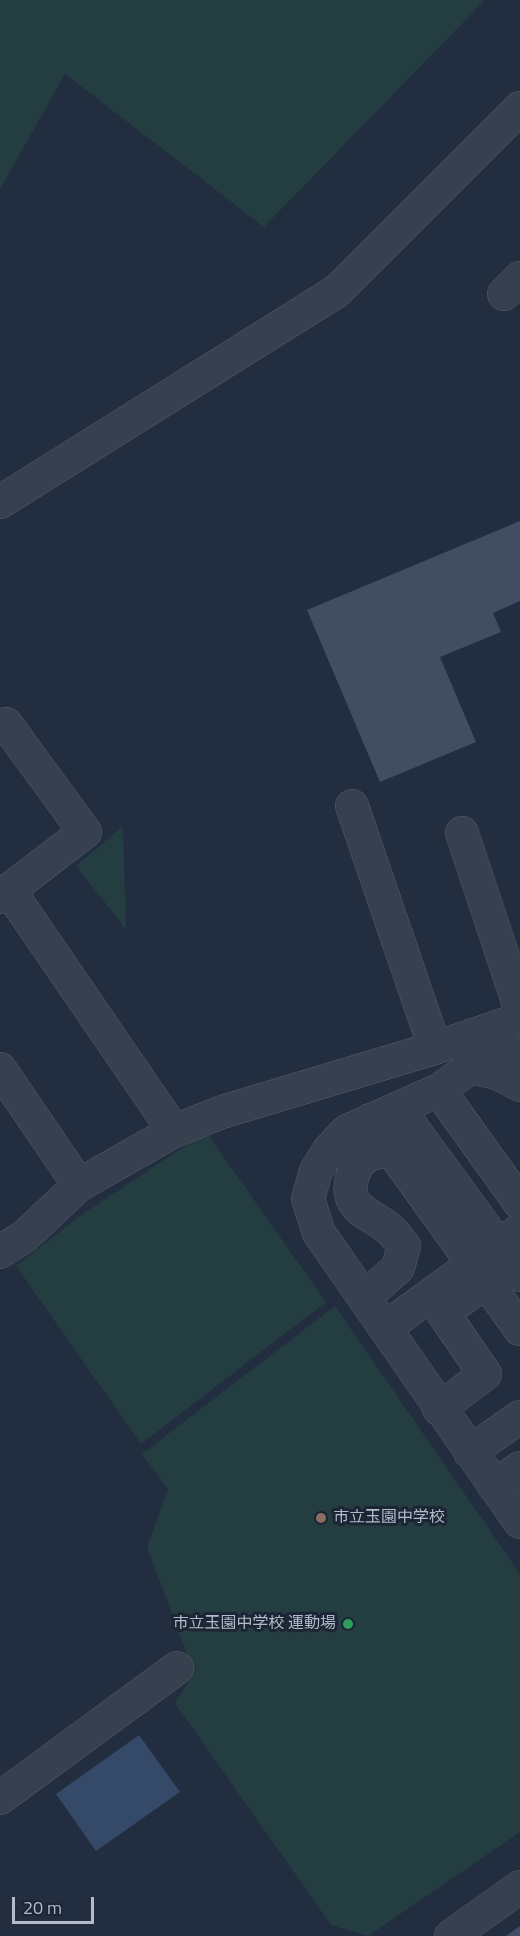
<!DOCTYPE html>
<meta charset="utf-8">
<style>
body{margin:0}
#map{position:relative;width:520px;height:1936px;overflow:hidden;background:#222e40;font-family:"Titillium Web",sans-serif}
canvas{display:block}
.scale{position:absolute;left:12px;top:1897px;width:82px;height:27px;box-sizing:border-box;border:3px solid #b3bbca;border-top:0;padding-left:8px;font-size:18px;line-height:21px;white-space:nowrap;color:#b3bbca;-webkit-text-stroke:4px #1c2534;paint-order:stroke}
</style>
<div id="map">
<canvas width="520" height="1936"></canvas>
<div class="scale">20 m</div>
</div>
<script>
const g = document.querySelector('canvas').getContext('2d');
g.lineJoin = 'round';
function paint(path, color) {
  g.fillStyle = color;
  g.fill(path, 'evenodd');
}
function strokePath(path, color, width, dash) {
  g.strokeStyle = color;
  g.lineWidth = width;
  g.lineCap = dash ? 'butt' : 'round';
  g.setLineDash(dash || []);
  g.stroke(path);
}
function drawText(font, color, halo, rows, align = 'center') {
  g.font = font + ' "Titillium Web","Noto Sans JP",sans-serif';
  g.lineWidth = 6;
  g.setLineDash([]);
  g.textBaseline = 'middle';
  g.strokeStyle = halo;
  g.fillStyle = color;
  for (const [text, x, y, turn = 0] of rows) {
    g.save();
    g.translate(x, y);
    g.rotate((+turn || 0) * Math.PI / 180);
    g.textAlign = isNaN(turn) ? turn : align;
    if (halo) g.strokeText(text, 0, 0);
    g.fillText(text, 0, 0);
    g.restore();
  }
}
paint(new Path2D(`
 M0,0H485L264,227L65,74L0,189Z
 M123,826L126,929L76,866Z
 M206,1132L326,1302L141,1444L16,1266L77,1218Z
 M335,1306L520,1574V1832L368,1936L331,1925L175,1703L194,1673L147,1547L168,1489L142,1454Z`), '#243d41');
paint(new Path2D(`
 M139,1735L180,1792L96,1851L56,1794Z`), '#354968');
paint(new Path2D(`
 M520,521V601L493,613L501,632L440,657L476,742L380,782L307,610Z
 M520,1926V1936H506Z`), '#414e62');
const minor = new Path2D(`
 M504,294L520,278
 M0,502L337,291L520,108
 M0,729L6,724L85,832L0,897
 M352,806L435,1048
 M462,833L520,1008
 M9,890L174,1131
 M471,1067L500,1055L520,1054
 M0,1069L79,1185
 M520,1085L497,1073L471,1067L439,1090L347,1131L329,1150L316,1171L308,1199L319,1233L520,1522
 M439,1090L520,1203
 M398,1108L520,1275
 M370,1120L520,1329
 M0,1252L25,1236L79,1185L174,1131L222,1112L435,1048L520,1019
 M365,1297L398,1268L404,1246C399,1240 394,1232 388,1228C366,1211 341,1207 354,1172C361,1154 375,1152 392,1150
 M385,1328L520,1230
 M439,1409L485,1374L443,1313L487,1281
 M470,1452L520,1417
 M494,1486L520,1468
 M0,1798L177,1668
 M451,1936L520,1887`);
strokePath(minor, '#525b6a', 34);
strokePath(minor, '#37404f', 33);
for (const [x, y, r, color] of [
 [321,1518,6,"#8d6e63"],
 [348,1624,6,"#2e9e5b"]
]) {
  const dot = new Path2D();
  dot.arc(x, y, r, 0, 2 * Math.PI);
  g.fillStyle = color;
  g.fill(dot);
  strokePath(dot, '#1c2534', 2);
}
drawText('16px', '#b3bbca', '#1c2534', [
 ["市立玉園中学校",333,1518],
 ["市立玉園中学校 運動場",336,1624,"right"]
], 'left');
</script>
